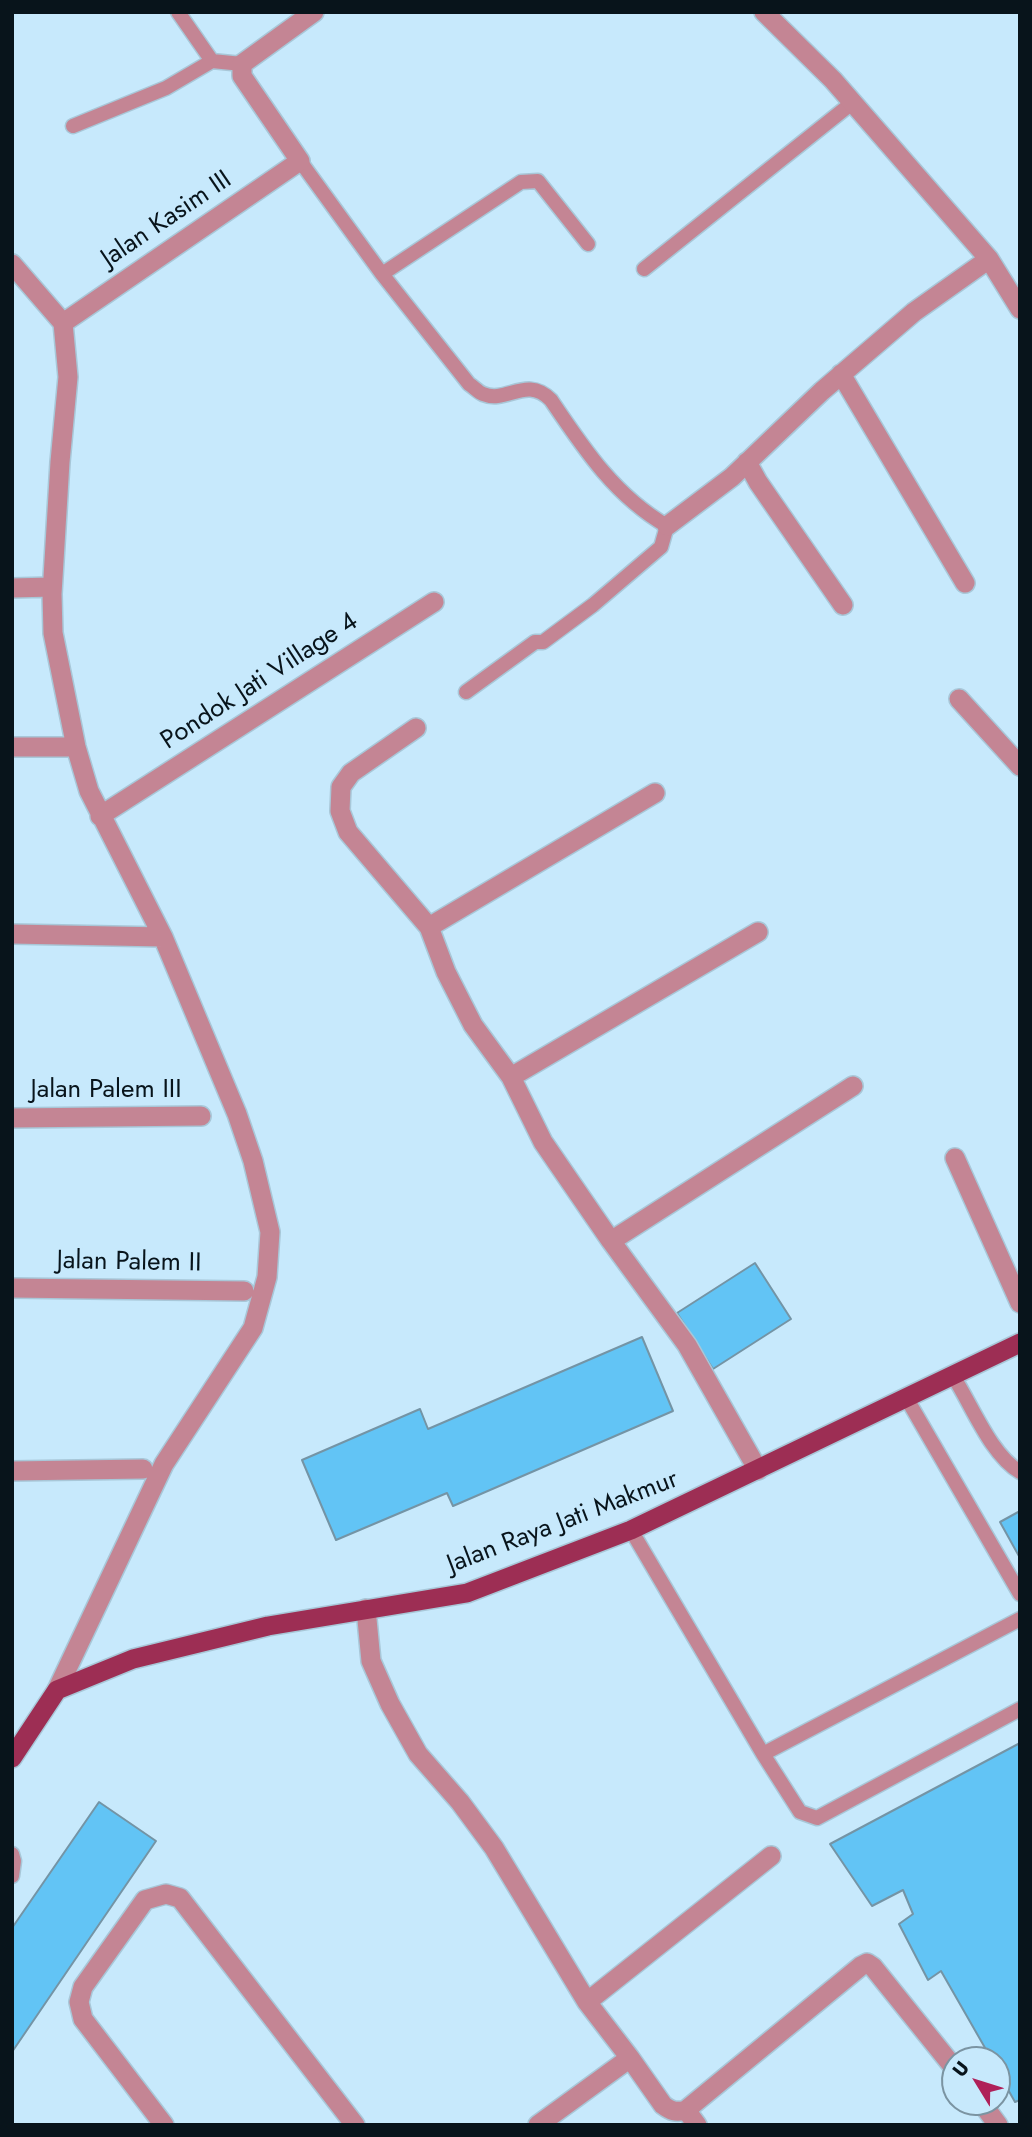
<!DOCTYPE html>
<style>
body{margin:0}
#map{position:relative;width:1032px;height:2137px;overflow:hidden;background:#c7e9fc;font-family:Jost,sans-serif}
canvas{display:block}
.frame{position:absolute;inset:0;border:14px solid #08141b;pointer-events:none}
.north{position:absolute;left:941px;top:2046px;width:70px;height:70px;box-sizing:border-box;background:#c7e9fc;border:2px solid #7b94a2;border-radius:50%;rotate:308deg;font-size:19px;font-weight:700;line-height:28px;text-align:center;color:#08141b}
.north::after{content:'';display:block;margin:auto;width:24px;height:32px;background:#af2059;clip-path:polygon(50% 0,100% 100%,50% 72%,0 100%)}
</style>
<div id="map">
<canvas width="1032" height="2137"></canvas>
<div class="frame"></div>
<div class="north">U</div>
</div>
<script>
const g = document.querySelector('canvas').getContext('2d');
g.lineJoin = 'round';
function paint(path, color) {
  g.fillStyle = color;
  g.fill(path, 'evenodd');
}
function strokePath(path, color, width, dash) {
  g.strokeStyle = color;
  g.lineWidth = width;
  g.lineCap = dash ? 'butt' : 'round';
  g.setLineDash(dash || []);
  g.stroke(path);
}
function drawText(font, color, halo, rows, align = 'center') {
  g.font = font + ' Jost,sans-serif';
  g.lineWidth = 5;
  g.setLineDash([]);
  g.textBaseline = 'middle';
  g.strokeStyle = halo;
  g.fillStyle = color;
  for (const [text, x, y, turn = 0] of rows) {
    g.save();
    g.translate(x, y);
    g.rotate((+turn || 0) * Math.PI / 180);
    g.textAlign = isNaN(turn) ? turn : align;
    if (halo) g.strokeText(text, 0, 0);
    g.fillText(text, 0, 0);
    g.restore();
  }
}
const building = new Path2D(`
 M755,1263L791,1319L713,1369L677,1313Z
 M642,1337L673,1411L453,1506L447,1493L336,1540L302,1460L420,1409L428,1429Z
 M1020,1511V1558L1000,1522Z
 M1020,1743V2100L1015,2102L997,2070V2060H992L941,1971L928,1980L899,1924L913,1914L903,1890L872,1906L830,1844Z
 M99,1802L156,1841L12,2052V1928Z`);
paint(building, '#62c4f5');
strokePath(building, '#7494a5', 2);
const service = new Path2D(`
 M178,12L212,61L242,64
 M73,126L166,88L212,61
 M300,161L382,274L469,384C474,387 478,392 483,394C507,404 526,375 551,400C584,449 615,496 667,526L661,547L593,605L543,642H535L466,692
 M644,269L852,103
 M382,274L521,182L538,181L588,244
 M953,1376C972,1405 990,1454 1020,1472
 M907,1399L1020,1594
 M631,1530L763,1754L800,1812L817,1818L1020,1709
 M763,1754L1020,1619
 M12,1854L14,1861L12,1876`);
const minor = new Path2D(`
 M764,12L833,80L989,259L1020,309
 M12,264L63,323L68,377L60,462L52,594L53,633L76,747L89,791L163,937L237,1114L253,1161L270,1232L267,1277L253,1328L164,1464L57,1690
 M63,323L300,161L242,76V64L314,12
 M841,374L965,583
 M747,462L758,482L843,605
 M667,526L732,477L822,391L914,312L989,259
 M12,588L52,587
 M959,699L1020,766
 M416,728L351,773L341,787L340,811L348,832L429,927L446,972L473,1025L511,1077L543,1142L611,1241L687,1345L758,1470
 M12,747H76
 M100,816L434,602
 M429,927L655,793
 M12,934L163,937
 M511,1077L758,932
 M12,1118L201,1116
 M955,1158L1020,1303
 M611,1241L853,1086
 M12,1288L244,1291
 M12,1471L143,1469
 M366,1609L371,1661L390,1704L418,1754L460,1802L494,1848L587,2002L630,2058L663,2105C671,2111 676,2113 686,2110L861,1966L867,1963L873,1967L955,2069
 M587,2002L771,1856
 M981,2102L998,2125
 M686,2110L697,2125
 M164,2125L83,2019L79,2002L83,1987L145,1900L166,1894L180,1898L355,2125
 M538,2125L630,2058`);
const primary = new Path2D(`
 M12,1758L57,1690L133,1659L268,1626L467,1593L631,1530L1020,1343`);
strokePath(service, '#a8c7d8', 17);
strokePath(minor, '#a8c7d8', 22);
strokePath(primary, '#a8c7d8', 22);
strokePath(service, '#c48594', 14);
strokePath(minor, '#c48594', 19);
strokePath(primary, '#9d2e54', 19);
drawText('26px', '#08141b', '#c7e9fc', [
 ["Jalan Kasim III",167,220,-34],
 ["Pondok Jati Village 4",260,682,-33],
 ["Jalan Palem III",106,1091],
 ["Jalan Palem II",129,1263,1],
 ["Jalan Raya Jati Makmur",563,1523,-21]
]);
</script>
